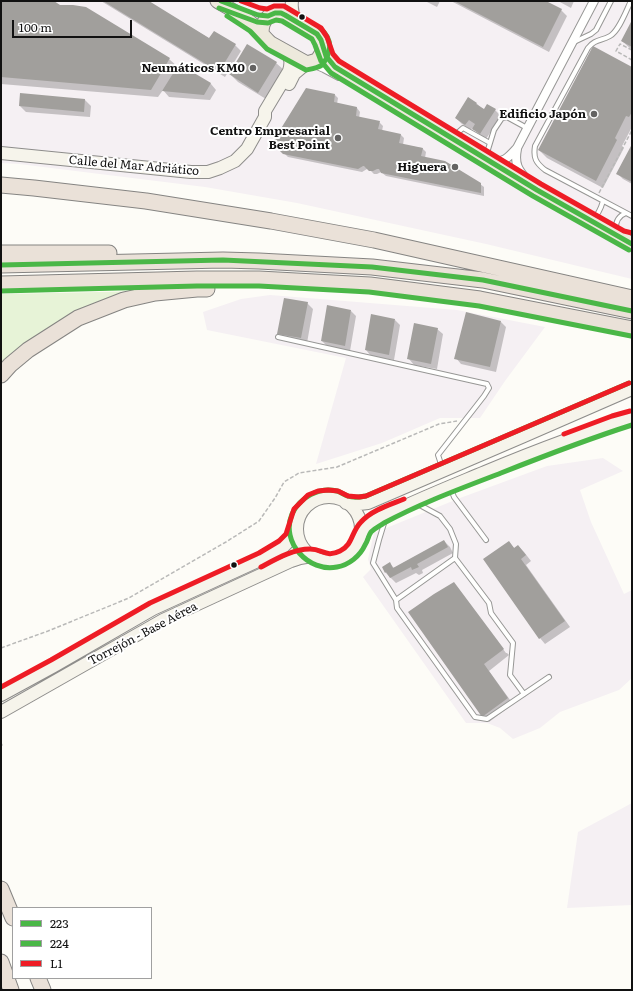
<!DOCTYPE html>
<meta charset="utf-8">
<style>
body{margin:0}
#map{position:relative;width:633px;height:991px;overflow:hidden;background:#fdfcf7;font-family:Literata,serif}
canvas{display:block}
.frame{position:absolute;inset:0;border:2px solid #111;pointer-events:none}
.legend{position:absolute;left:12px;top:907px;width:140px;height:72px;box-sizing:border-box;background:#fff;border:1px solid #a0a0a0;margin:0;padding:5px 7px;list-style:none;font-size:12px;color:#111}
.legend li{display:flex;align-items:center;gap:8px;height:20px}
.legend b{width:20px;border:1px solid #a0a0a0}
.scale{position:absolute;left:12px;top:20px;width:120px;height:18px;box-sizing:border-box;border:2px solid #111;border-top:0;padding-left:5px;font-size:12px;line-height:14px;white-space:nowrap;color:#111;-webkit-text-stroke:3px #fff;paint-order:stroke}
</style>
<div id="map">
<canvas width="633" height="991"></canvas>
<div class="frame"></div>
<ul class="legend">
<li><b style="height:5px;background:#4ab747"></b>223</li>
<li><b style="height:5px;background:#4ab747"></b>224</li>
<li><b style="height:5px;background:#ee1c25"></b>L1</li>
</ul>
<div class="scale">100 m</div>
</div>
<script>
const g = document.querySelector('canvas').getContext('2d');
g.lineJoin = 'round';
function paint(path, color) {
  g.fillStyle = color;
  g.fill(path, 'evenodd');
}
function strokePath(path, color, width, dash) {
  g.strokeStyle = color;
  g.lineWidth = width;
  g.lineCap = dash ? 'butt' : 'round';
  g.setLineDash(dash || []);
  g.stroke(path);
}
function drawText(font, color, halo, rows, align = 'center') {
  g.font = font + ' Literata,serif';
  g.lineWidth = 4;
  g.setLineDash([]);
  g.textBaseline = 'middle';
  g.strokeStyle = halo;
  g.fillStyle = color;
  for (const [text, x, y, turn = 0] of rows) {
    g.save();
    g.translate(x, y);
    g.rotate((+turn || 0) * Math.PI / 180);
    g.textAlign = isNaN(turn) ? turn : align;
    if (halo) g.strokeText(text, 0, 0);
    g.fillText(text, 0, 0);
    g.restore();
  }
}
paint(new Path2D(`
 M1,1H632V279L486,244L297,203L205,187L19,164L1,163Z
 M270,295L457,310L545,327L505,381L480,418H440L382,443L316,464L346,358L207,330L203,312L241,299Z
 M603,458L623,471L580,490L591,522L624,594L632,590V678L619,690L560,712L540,728L513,739L500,728L487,723H466L363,577L371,569L368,559L374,533L460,498L547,466Z
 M632,803V905L567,908L578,832Z`), '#f5f0f3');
paint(new Path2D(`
 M146,291L1,365V294Z`), '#e7f3d7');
paint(new Path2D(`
 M1,1H52L60,6L86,8L169,59L178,67L179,65L211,84L216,90L210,100L169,97L163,90L158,97L1,84Z
 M101,1H147L210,39L235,45L241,51L225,77Z
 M425,1H440L437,7Z
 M451,1H544L561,10L567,16L549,52Z
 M558,1H574L571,8Z
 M632,23V50L622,41Z
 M276,63L284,70L266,99L238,82L230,74Z
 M632,68V127L622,146L624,148L603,188L547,158L539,150Z
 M335,95L338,98L337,104L357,108L360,112L359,118L379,122L383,126L382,131L401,135L404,138L403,145L422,148L426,152L425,158L480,184L484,187V196L386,176L381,172L377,174H374L369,169H367L362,172L288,157L274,143Z
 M85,100L91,106L90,117L26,112L20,106Z
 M476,103L484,110H495L501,116L486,139L479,134L472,128L471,130L462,124L456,118Z
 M632,146V184L623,179L618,174Z
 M307,303L313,309L307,343L284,339L278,333Z
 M351,311L356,316L350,351L328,347L322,341Z
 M395,320L400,325L394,360L371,356L366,350Z
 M501,322L506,327L496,372L461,364L456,358Z
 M437,329L443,334L437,369L414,365L409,359Z
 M444,541L450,547L453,553L422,570L423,573L419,575L416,573L396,583L385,572L390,564L394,568Z
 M509,542L515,549L518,546L524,552L531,561L526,565L570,627L545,644L540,638Z
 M457,588L506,653H507L509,655L489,671L513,704L489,722L483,716Z`), '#0003');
paint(new Path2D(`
 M1,1H54L60,5H73L86,7L170,58L151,90L1,77Z
 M103,1H149L209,38L214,31L236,44L219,72Z
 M454,1H546L562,9L543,47Z
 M632,20V47L621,41Z
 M247,44L277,62L258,93L229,74Z
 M593,46L632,67V112L629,117L626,116L615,138L617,140L596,181L538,150Z
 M179,64L211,83L204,95L162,91Z
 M306,88L335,94L334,102L357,107L356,116L380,121L378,129L401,134L399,143L423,148L421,156L445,161L481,183V193L381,173L379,169H377L373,171H369L364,166H363L358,169L283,154L272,143Z
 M20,93L85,99L84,112L19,106Z
 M468,97L477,103L476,104L484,109L487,104L496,109L480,134L472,129L475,124L469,120L465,125L455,118Z
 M632,144V182L616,174Z
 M284,298L308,302L301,338L277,334Z
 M327,305L351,310L345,346L321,341Z
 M466,312L501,321L490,367L454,359Z
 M371,314L395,319L389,355L365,350Z
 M414,323L438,328L431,364L407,359Z
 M444,540L448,547L417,564L419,567L412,570L411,567L390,578L386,572L385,573L382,567L390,562L393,568Z
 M509,541L514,548L518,545L526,555L521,559L565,621L539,639L483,559Z
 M454,582L504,649L484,664L508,698L482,717L408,612L434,594Z`), '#a19f9c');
const lane = new Path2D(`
 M631,1C626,11 619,31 610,36C601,41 595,39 588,48L535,146C533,158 536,163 545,170L632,216
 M574,42L591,34L596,30L611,1
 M454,136L463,128L490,143
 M486,156L494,130L502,118L507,117L527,128
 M593,219C599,214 601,208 603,201
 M616,232C615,223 618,216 626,213
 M278,337L487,384L489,388L484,396L438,455L443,470
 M451,489L454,497L486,540
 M386,517L379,540L373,563L396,600L455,558L456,544L450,529L440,516L416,503
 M455,558L489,603L491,613L513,643L510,675L524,694
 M396,600L397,608L475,717L487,719L549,677`);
const street = new Path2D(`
 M310,62L324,68L339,76
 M517,149C514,164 518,170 528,181
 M491,162C505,162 508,158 517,148L594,1`);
const secondary = new Path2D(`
 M292,1C291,9 292,14 296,21
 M289,84L294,74L307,63
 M1,153L191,172H208L220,168L235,161L247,149L265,117V111L289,71C291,64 291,60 288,53
 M297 529a32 32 0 1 1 64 0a32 32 0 1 1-64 0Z
 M346,503L359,504L368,503L524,436L632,389
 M362,532L369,524L376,520C411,502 449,487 485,472C533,452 582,433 632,418
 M1,695L54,666L153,609L262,559L283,547L292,538L296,528
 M1,712L163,620L291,561L300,558L312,556`);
const primary = new Path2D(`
 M217,1C230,9 244,16 255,26C261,32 265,38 271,43L307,63L317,60L322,52L324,47
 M262,33C262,19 271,9 285,15L317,34C324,42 322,48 326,56C328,60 332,64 335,67L537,190L632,244`);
const highway = new Path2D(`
 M1,185L34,188L146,201L271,221L374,240L632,298
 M1,253H109
 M1,265L223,260L259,261L372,267L483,280L632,311
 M1,284L197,279H259L370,285L480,299L632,329
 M1,375L10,365L28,350L78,318L124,300L155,293L197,289H207
 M1,889L13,918
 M1,962L11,990
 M38,978L43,990`);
strokePath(lane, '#979795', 6);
strokePath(street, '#979795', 10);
strokePath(secondary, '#8e8d8b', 14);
strokePath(primary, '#858482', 15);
strokePath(highway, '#858482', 17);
strokePath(new Path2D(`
 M632,50L620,44L616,51L632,60
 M599,193L632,130
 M1,648L48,631L129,598L226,542L259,521L275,498L284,482L299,473L337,467L439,424L457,421
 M1,743L2,745L1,746`), '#b9b9b8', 1.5, [4, 2]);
strokePath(lane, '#fffffe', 4);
strokePath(street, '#fffffe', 8);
strokePath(secondary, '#f6f4eb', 12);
strokePath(primary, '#ede9dc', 13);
strokePath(highway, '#eae1d8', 15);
strokePath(new Path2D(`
 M221,1L258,15L268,16L275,13H281L285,15L317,34L321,40L326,56L335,67L537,190L632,244
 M1,265L223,260L372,267L483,280L632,311`), '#4ab747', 5);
strokePath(new Path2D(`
 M219,8L257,22L268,23L276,20L282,21L312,39L315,45L321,61L331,73L533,196L629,250
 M227,16L250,31L267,49L306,70C311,69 318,68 322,65C324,63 326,59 327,57C333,45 329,36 320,28
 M1,291L197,286H259L369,292L479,306L631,336
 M629,383L366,496C361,497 353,498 348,496C344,495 341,492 337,491C319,487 300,497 292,514C280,542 309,573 337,567C349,565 360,556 365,545C368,541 368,536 371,532C375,528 380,526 384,523C421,503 462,488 501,473C544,456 588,439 632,425`), '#4ab747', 5);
strokePath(new Path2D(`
 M241,1L260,8L267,9L274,6H284L321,28L327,37L333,54L339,61L541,184L624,231L632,233
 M564,434L612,416L630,411
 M261,567C276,559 293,549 310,549C323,549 326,558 340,551C353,545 351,532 361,522C372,510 389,505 404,499
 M1,687L51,660L150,603L259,553L279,541L286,534L294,509L308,495L318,491L328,490L338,491L348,496L359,497L366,496L629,383`), '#ee1c25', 5);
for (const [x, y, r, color] of [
 [302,17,3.5,"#111"],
 [253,68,4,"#646362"],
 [594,114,4,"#646362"],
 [338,138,4,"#646362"],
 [455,167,4,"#646362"],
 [234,565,3.5,"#111"]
]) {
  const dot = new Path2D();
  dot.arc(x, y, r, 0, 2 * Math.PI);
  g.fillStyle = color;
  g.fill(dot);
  strokePath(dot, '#fff', 1.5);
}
drawText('bold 12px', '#111', '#fff', [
 ["Neumáticos KM0",245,68],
 ["Edificio Japón",586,114],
 ["Centro Empresarial",330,131],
 ["Best Point",330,145],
 ["Higuera",447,167]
], 'right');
drawText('12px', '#111', '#fff', [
 ["Calle del Mar Adriático",134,166,5],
 ["Torrejón - Base Aérea",143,634,-28]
]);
</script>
